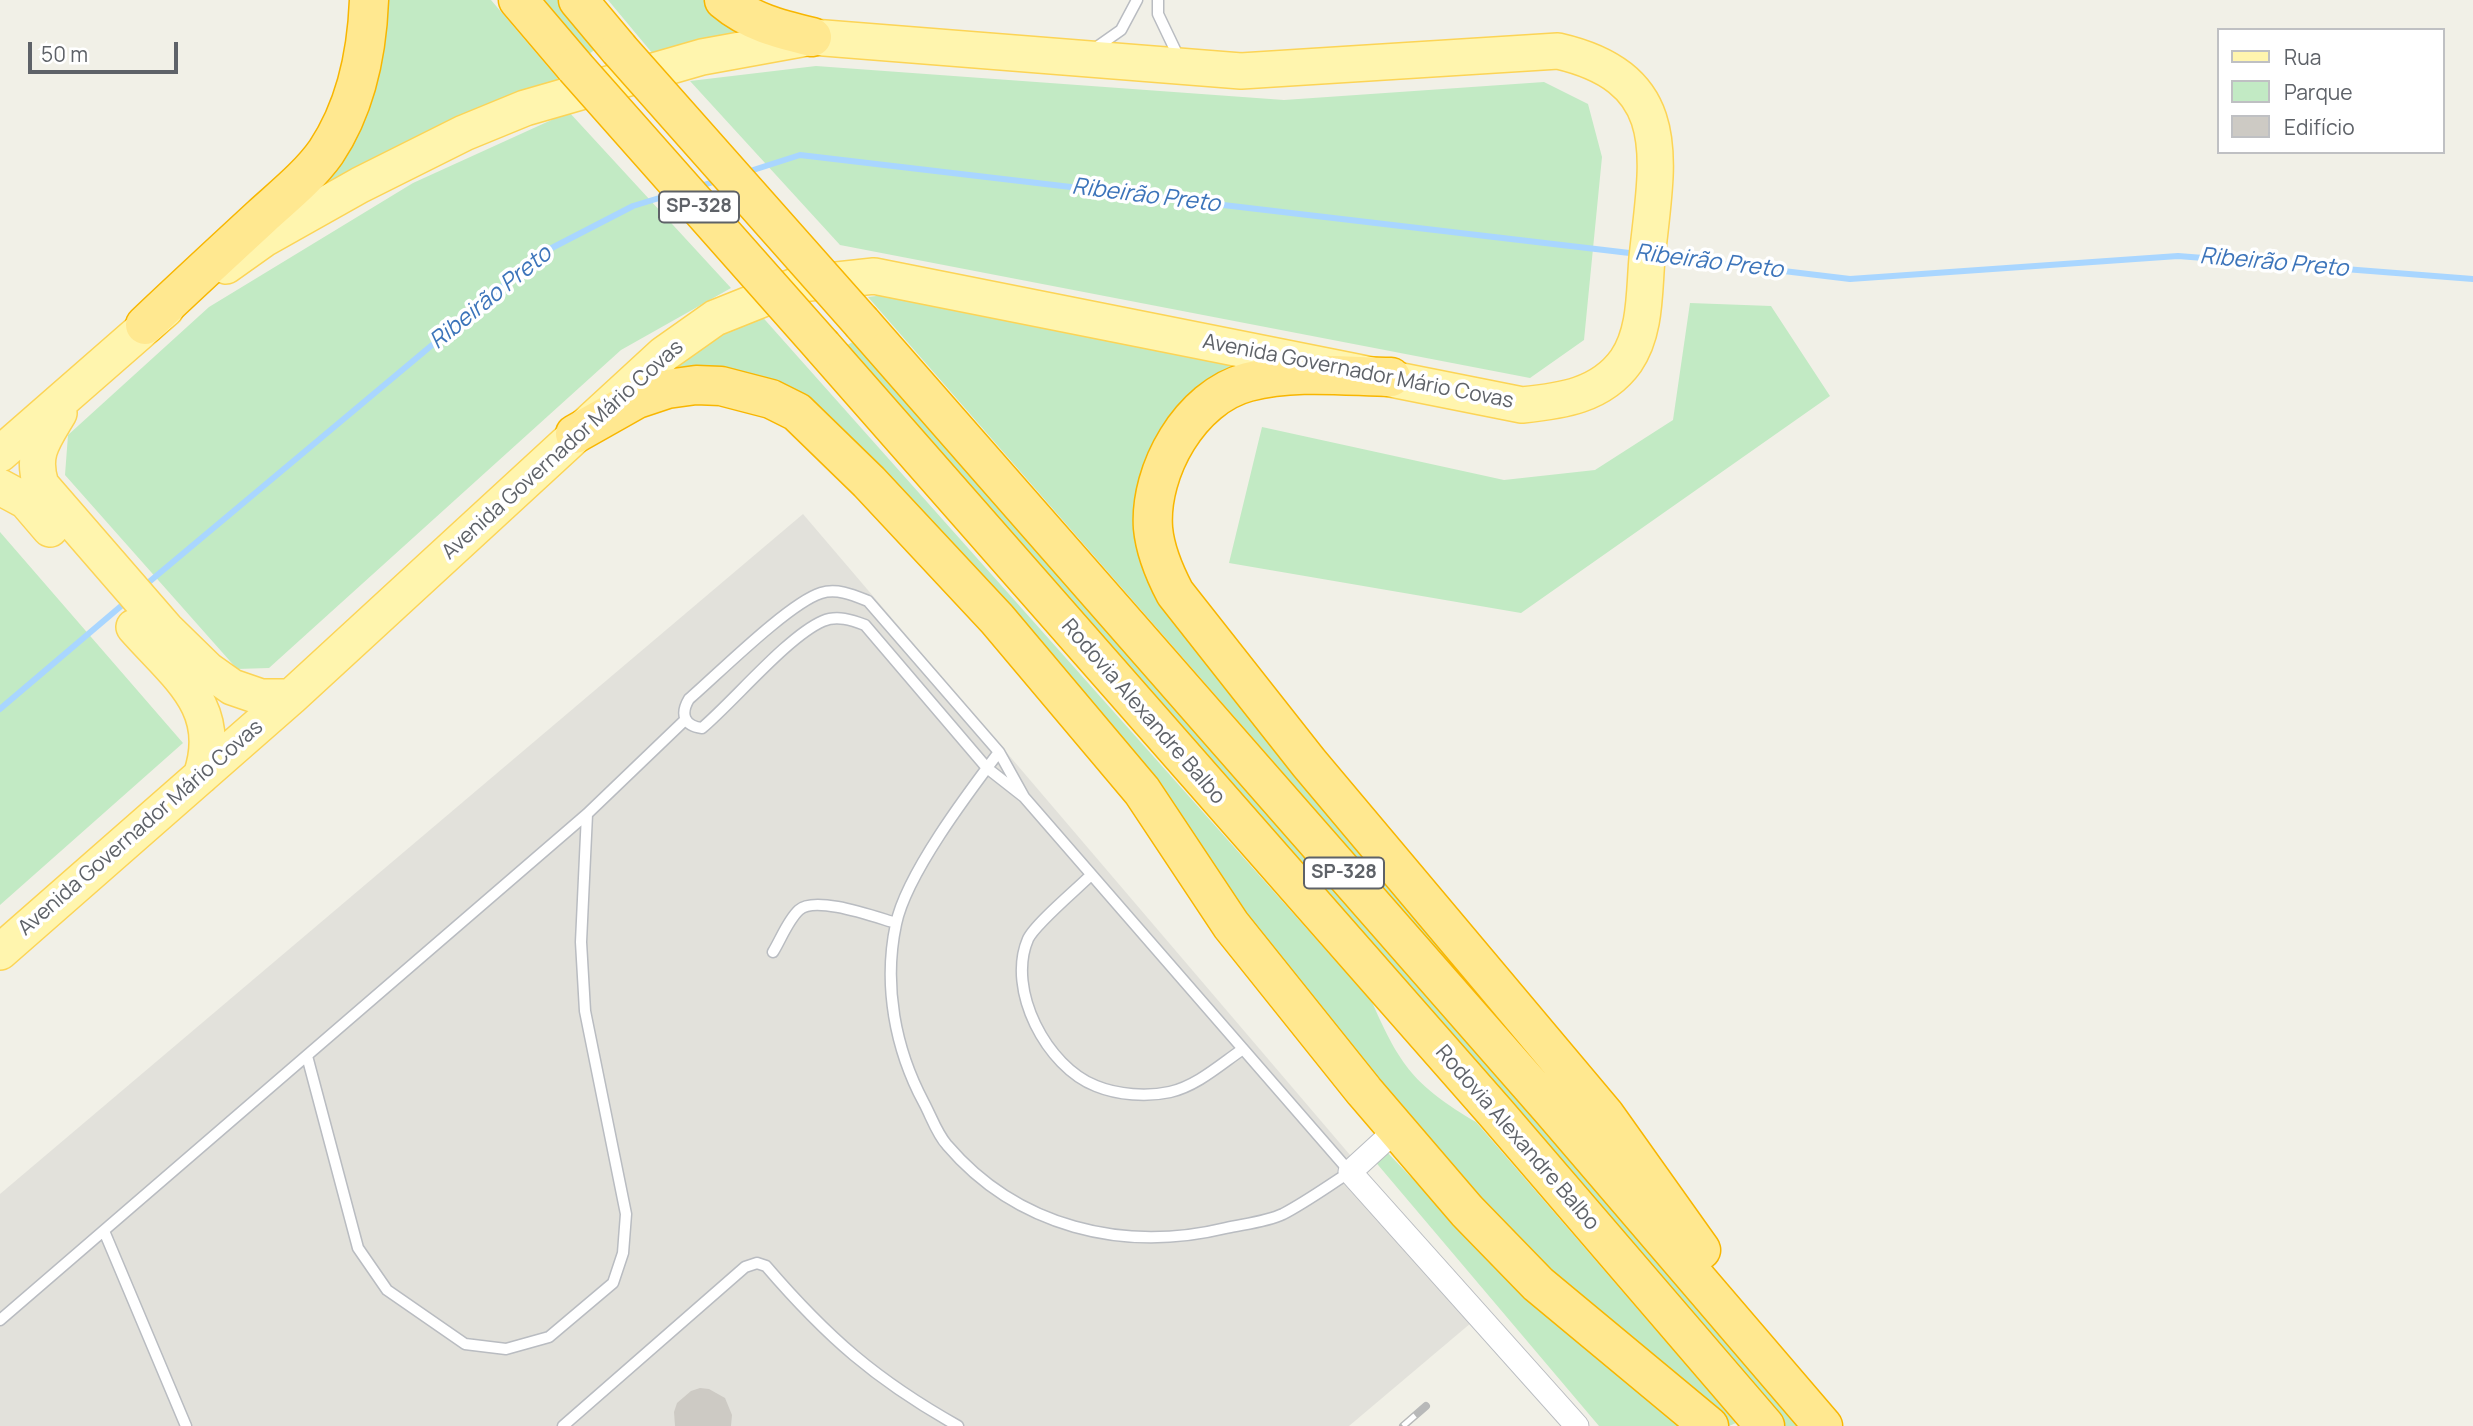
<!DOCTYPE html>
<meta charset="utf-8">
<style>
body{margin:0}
#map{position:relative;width:2473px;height:1426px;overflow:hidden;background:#f1f0e7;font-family:Manrope,sans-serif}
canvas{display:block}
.legend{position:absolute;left:2217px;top:28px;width:228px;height:126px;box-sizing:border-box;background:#fff;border:2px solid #bfc0c3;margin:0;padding:9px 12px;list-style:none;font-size:21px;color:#5e6268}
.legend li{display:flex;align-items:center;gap:14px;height:35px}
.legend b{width:35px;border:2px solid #bfc0c3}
.scale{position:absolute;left:28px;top:42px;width:150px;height:32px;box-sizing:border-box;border:4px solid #5e6268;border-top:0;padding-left:9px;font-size:21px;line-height:24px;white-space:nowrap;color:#5e6268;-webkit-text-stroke:5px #fff;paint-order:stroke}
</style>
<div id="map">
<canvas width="2473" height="1426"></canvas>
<ul class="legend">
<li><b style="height:9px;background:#fff5ae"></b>Rua</li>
<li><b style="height:19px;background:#c2eac4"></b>Parque</li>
<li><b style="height:19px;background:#cdcac4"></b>Edifício</li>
</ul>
<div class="scale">50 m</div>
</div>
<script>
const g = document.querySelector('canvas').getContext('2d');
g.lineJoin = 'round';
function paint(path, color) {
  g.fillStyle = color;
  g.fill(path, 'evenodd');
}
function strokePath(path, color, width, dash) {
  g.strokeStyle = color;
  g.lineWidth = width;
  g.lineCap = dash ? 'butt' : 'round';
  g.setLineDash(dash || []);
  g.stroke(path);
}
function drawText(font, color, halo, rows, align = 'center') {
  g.font = font + ' Manrope,sans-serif';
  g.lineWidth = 7;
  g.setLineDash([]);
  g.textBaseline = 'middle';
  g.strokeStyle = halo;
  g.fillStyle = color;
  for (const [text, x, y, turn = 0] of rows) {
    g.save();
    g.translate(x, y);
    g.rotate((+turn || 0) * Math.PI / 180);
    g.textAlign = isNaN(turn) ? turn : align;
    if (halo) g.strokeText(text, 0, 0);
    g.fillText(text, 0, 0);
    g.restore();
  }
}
paint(new Path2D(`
 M803,514L1484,1312L1349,1426H0V1194Z`), '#e2e1db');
paint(new Path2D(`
 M378,0H491L560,81L287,209Z
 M533,0H561L600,46L582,59Z
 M608,0H710L737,32L653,54Z
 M816,66L1284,100L1544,82L1588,104L1602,157L1584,340L1530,378L840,245L690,81Z
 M569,112L731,288L621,350L269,668L237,669L65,475L68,435L209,307L413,183Z
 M884,295L1238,365C1167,415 1150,424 1137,514L1608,1145L868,297Z
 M1690,303L1771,306L1830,396L1521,613L1229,563L1262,427L1504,480L1595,470L1673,420Z
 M758,312L1372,1002C1400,1066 1415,1086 1476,1122L1736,1423L1729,1426L1523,1252L822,416L661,373L714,335Z
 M858,339L1809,1426H1782L842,348Z
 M0,532L183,743L0,905Z
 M1385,1150L1474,1243L1691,1426H1599L1373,1159Z`), '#c2eac4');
strokePath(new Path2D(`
 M747,172L800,155L1638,254
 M697,187L720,180
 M1659,256L1850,279L2178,256L2473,279
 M143,587L542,253L633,206L669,195
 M0,709L127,601`), '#a9d6ff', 6);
paint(new Path2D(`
 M700,1388L709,1389L725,1398L732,1415L731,1426H675L674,1412L677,1403L691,1391Z`), '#cdcac4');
const lane = new Path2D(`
 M1158,0V14L1179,58
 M1094,49L1121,30L1137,0
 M999,752C968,793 906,875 896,924C883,985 895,1049 924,1103C931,1116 937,1134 947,1145C1017,1227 1123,1253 1226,1228C1244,1224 1266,1222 1283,1214C1306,1202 1328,1186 1350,1172L1024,797L987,768L865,625C852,620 837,615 823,621C788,636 734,701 702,728C684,726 680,714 689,699C718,674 789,603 821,593C837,588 853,595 868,601L999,752L1024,797
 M1091,875C1077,889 1035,924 1028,939C1006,990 1047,1067 1096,1086C1118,1095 1147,1097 1170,1092C1197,1086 1221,1064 1243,1049
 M773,952C781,939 788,920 799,910C815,895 875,917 896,923
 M307,1056L358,1248L387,1290L465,1344L506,1349L549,1337L613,1283L623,1253L626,1214L585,1011L581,942L587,814
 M104,1231L186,1426
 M0,1320L587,814L685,720
 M563,1426L745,1267L757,1263L766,1266C827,1337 876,1380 958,1426`);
const street = new Path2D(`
 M1397,1129L1350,1172L1577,1426`);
const primary = new Path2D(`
 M59,413C43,440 31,454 41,485L166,629L208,670L232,687L261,697H291
 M0,454L166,309
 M0,487L26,501L50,529
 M134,627C176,675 225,707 201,776
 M0,952L291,697L664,354L715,318L800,284L874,276L1522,405C1561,401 1601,396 1626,361C1646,332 1644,292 1647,258C1657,161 1679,79 1558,51L1241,71L812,37L702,57L525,108L464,133L360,185L264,239L226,266`);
const highway = new Path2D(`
 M518,0L575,67
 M578,0L619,49
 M724,0C750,22 779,29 812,37
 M862,323L1552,1110L1823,1426
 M145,325C184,288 223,252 262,216C284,196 309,176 326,152C356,107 367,53 369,0
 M823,347L1496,1113L1765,1426
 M1391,377C1343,376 1295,370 1248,382C1190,397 1149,471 1153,528C1155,550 1165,574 1175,593L1309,763L1605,1115L1701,1250
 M575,434L637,399L667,389L696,385L721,386L744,392L771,399L797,412L869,482L997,619L1142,791L1231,925L1364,1091L1467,1211L1538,1284L1709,1426`);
strokePath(lane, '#b9bcc1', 13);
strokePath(street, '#b9bcc1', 25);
strokePath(primary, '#fcd456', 38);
strokePath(highway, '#f8b600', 41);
strokePath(lane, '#fff', 10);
strokePath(street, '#fff', 23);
strokePath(primary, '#fff5ae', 35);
strokePath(highway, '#ffe890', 38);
const rail = new Path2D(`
 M1403,1426L1426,1406`);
strokePath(rail, '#b8b9b9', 8);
strokePath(rail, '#fff', 5, [16]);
const highwayBridge = new Path2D(`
 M619,49L862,323
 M575,67L823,347`);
strokePath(highwayBridge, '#f8b600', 41, []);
strokePath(highwayBridge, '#ffe890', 38);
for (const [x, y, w] of [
 [699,207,80],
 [1344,873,80]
]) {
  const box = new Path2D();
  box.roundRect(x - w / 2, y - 15.5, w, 31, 5);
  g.fillStyle = '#fff';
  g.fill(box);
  strokePath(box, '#5e6268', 2);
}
drawText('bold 19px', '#5e6268', null, [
 ["SP-328",699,207],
 ["SP-328",1344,873]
]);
drawText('21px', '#5e6268', '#fff', [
 ["Avenida Governador Mário Covas",1358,372,11],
 ["Avenida Governador Mário Covas",563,450,-42],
 ["Rodovia Alexandre Balbo",1143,712,49],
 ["Avenida Governador Mário Covas",141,828,-41],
 ["Rodovia Alexandre Balbo",1517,1138,49]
]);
drawText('italic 23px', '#3c74ba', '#fff', [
 ["Ribeirão Preto",1146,196,7],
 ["Ribeirão Preto",1709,262,7],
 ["Ribeirão Preto",2274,263,5],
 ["Ribeirão Preto",491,298,-39]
]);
</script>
